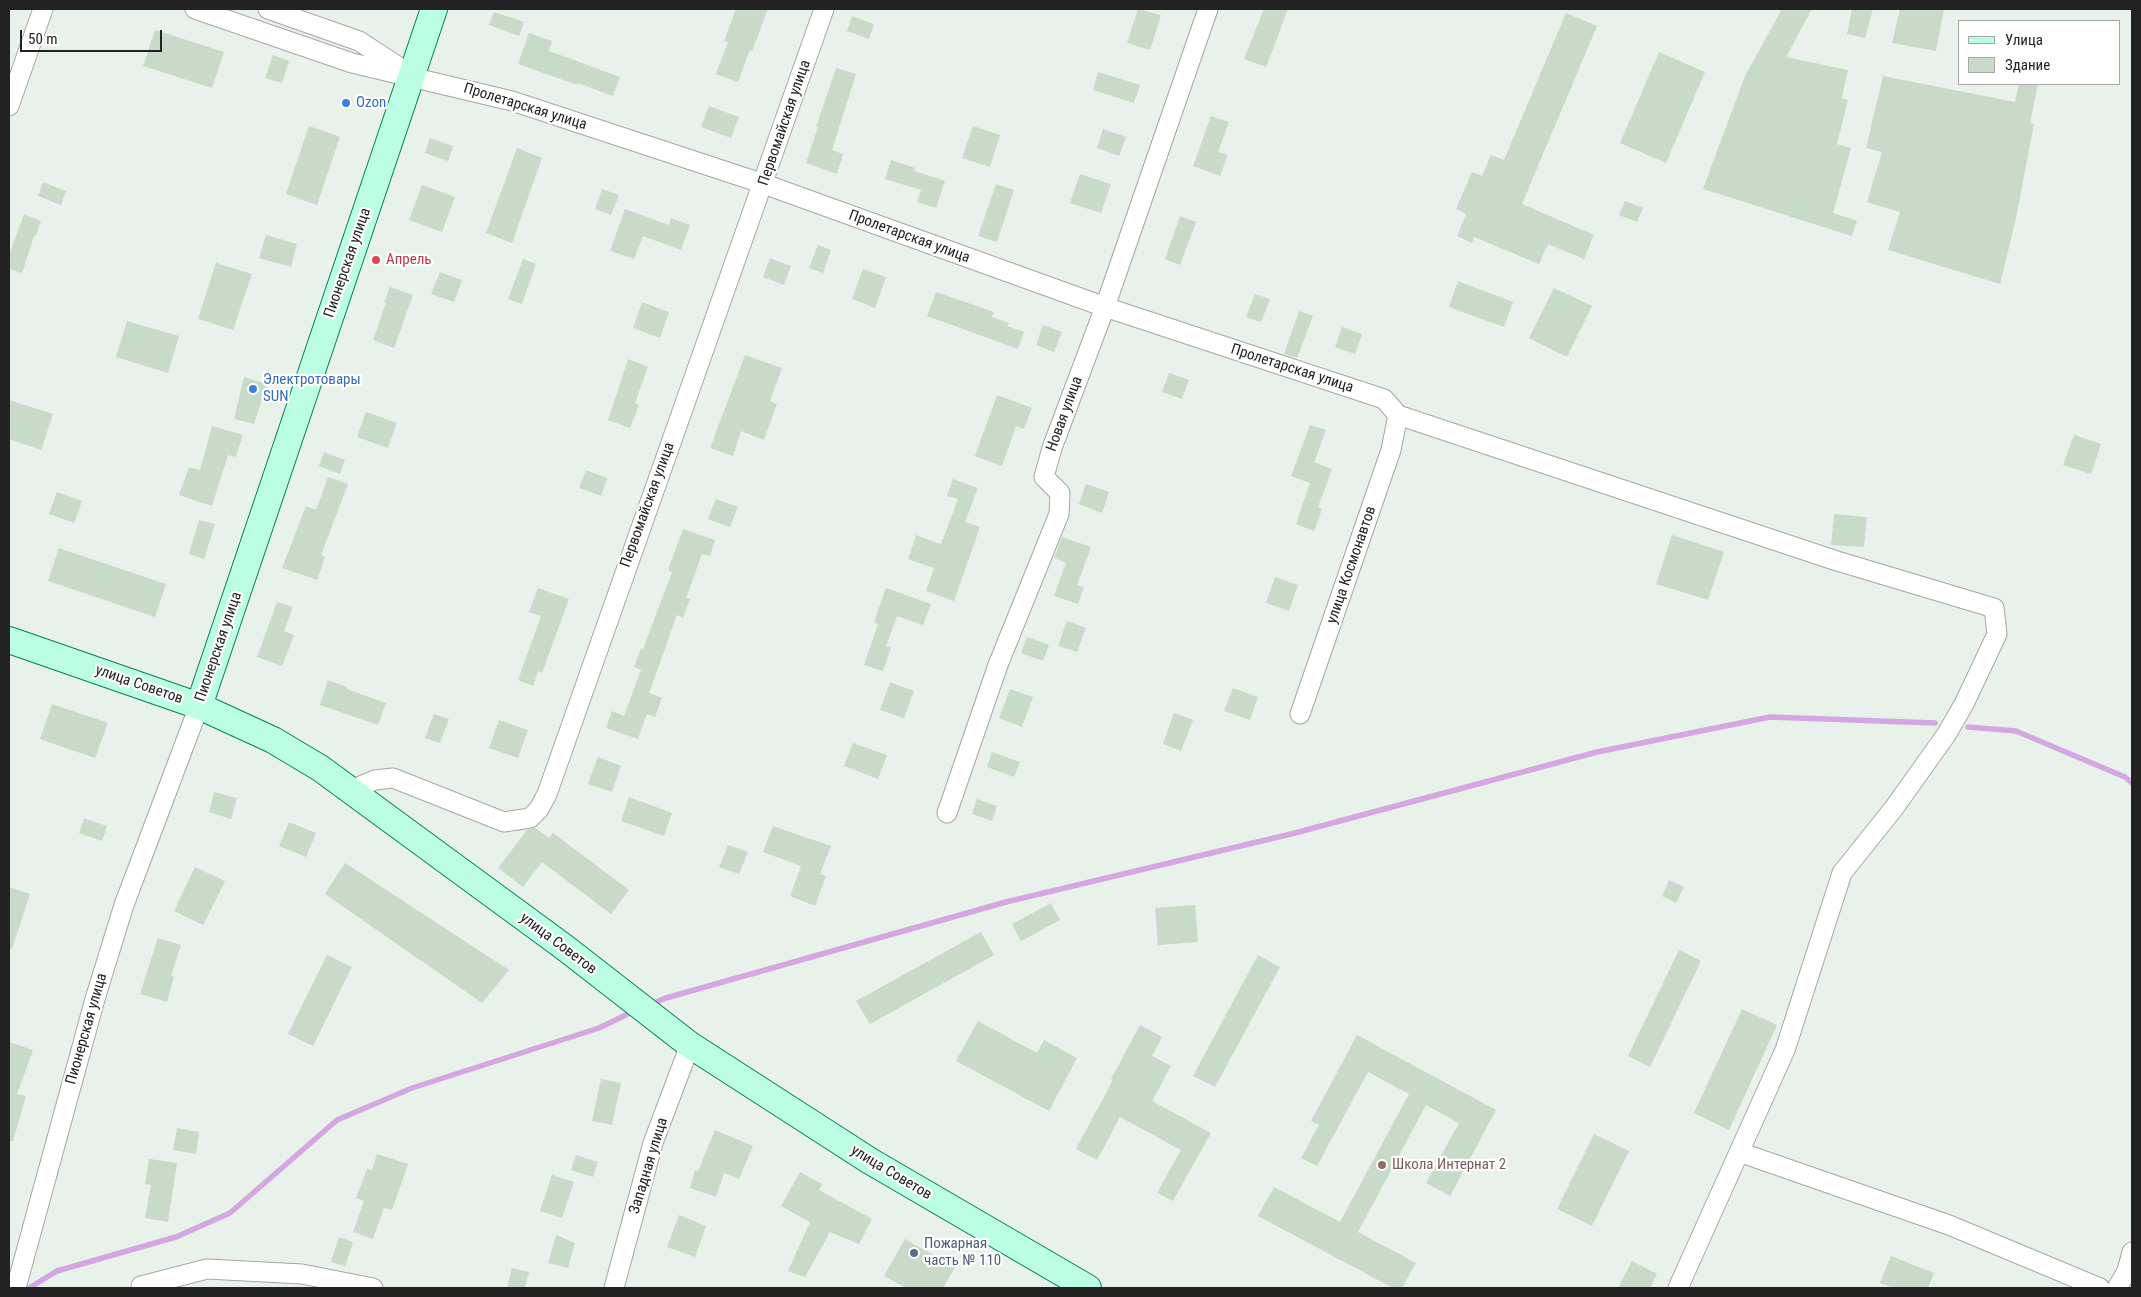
<!DOCTYPE html>
<meta charset="utf-8">
<style>
body{margin:0}
#map{position:relative;width:2141px;height:1297px;overflow:hidden;background:#e8f2eb;font-family:"Roboto Condensed",sans-serif}
canvas{display:block}
.frame{position:absolute;inset:0;border:10px solid #222;pointer-events:none}
.legend{position:absolute;left:1958px;top:20px;width:162px;height:65px;box-sizing:border-box;background:#fff;border:1px solid #a7a7a7;margin:0;padding:6px 9px;list-style:none;font-size:15px;color:#222}
.legend li{display:flex;align-items:center;gap:10px;height:25px}
.legend b{width:25px;border:1px solid #a7a7a7}
.scale{position:absolute;left:20px;top:30px;width:142px;height:22px;box-sizing:border-box;border:2px solid #222;border-top:0;padding-left:6px;font-size:15px;line-height:18px;white-space:nowrap;color:#222;-webkit-text-stroke:4px #fff;paint-order:stroke}
</style>
<div id="map">
<canvas width="2141" height="1297"></canvas>
<div class="frame"></div>
<ul class="legend">
<li><b style="height:6px;background:#bbfee4"></b>Улица</li>
<li><b style="height:14px;background:#c8dac8"></b>Здание</li>
</ul>
<div class="scale">50 m</div>
</div>
<script>
const g = document.querySelector('canvas').getContext('2d');
g.lineJoin = 'round';
function strokePath(path, color, width, dash) {
  g.strokeStyle = color;
  g.lineWidth = width;
  g.lineCap = dash ? 'butt' : 'round';
  g.setLineDash(dash || []);
  g.stroke(path);
}
function paint(path, color) {
  g.fillStyle = color;
  g.fill(path, 'evenodd');
}
function drawText(font, color, halo, rows, align = 'center') {
  g.font = font + ' "Roboto Condensed",sans-serif';
  g.lineWidth = 4.5;
  g.setLineDash([]);
  g.textBaseline = 'middle';
  g.strokeStyle = halo;
  g.fillStyle = color;
  for (const [text, x, y, turn = 0] of rows) {
    g.save();
    g.translate(x, y);
    g.rotate((+turn || 0) * Math.PI / 180);
    g.textAlign = isNaN(turn) ? turn : align;
    if (halo) g.strokeText(text, 0, 0);
    g.fillText(text, 0, 0);
    g.restore();
  }
}
strokePath(new Path2D(`
 M1968,727L2016,731L2125,777L2132,783
 M649,1005L666,998L1006,902L1295,833L1597,752L1770,717L1935,723
 M29,1288L57,1271L176,1237L230,1213L337,1120L412,1088L599,1028L634,1011`), '#d5a6e2', 5.5);
paint(new Path2D(`
 M736,9H768L752,51L750,50L738,82L716,74L728,42L724,41Z
 M1138,9L1161,15L1150,50L1127,43Z
 M1264,9H1288L1266,67L1244,59Z
 M1782,9H1812L1786,57L1848,70L1842,98L1848,100L1837,144L1851,148L1833,213L1857,221L1852,236L1703,189L1745,76Z
 M1852,9H1873L1865,38L1847,34Z
 M1900,9H1944L1936,51L1892,43Z
 M494,12L524,22L519,36L489,25Z
 M1566,13L1597,26L1522,204L1594,235L1584,259L1548,244L1539,264L1474,237L1472,243L1457,236L1466,214L1456,209L1472,172L1482,176L1491,155L1504,160Z
 M852,16L874,24L869,39L847,31Z
 M155,30L224,52L212,88L143,66Z
 M529,33L552,41L549,51L620,77L613,96L578,83L577,85L518,64Z
 M1659,52L1705,72L1666,163L1620,143Z
 M273,55L289,61L282,83L265,78Z
 M836,68L856,74L832,150L843,154L837,174L806,163L818,127H816Z
 M1098,72L1140,85L1134,103L1093,90Z
 M1883,76L2015,102L2019,84H2038L2030,123L2034,124L2016,218L2000,284L1888,250L1900,212L1867,202L1882,152L1866,148Z
 M709,106L739,117L731,138L701,127Z
 M1211,116L1229,122L1218,152L1228,155L1220,176L1193,166Z
 M309,126L340,137L317,205L286,194Z
 M973,126L1000,135L990,167L962,158Z
 M1103,129L1126,137L1119,156L1097,148Z
 M430,138L453,146L448,161L425,153Z
 M517,148L542,158L512,243L486,233Z
 M891,160L915,168L914,171L945,181L936,208L917,202L921,190L885,179Z
 M1080,174L1111,184L1101,213L1070,203Z
 M43,182L66,191L61,205L38,196Z
 M996,184L1014,190L997,242L978,236Z
 M422,185L455,197L442,232L409,220Z
 M602,189L619,195L611,215L595,209Z
 M1625,201L1643,208L1637,222L1619,215Z
 M625,209L669,225L671,218L690,225L681,250L643,236L634,259L610,251Z
 M24,214L41,221L36,236H34L22,273L9,269V255Z
 M1180,216L1196,222L1180,265L1165,259Z
 M266,235L297,244L291,267L259,258Z
 M818,245L831,250L823,273L809,268Z
 M770,258L791,266L784,285L763,277Z
 M523,259L536,264L522,304L508,299Z
 M216,263L252,274L233,330L198,319Z
 M863,269L886,277L875,308L852,299Z
 M440,272L462,280L454,302L431,294Z
 M1458,281L1513,302L1504,327L1449,307Z
 M390,287L413,295L394,348L373,340L386,303L384,302Z
 M1554,288L1592,306L1567,357L1529,338Z
 M936,292L994,312L992,317L1009,323L1007,326L1024,332L1018,349L927,316Z
 M1255,294L1270,299L1261,322L1246,317Z
 M642,302L669,312L660,338L633,328Z
 M1299,311L1313,316L1297,358L1284,354Z
 M127,321L179,336L168,373L116,357Z
 M1043,325L1062,332L1054,352L1036,345Z
 M1342,327L1362,334L1355,354L1335,347Z
 M745,355L782,368L770,401L777,404L764,440L741,431L733,456L710,448Z
 M628,359L648,367L635,403L639,405L630,428L608,420Z
 M1169,373L1189,380L1182,399L1162,392Z
 M244,377L267,384L254,424L234,419Z
 M997,395L1032,408L1024,429L1016,426L1002,466L975,456Z
 M9,400L53,414L41,450L9,439Z
 M366,412L397,423L388,448L357,437Z
 M1310,425L1326,430L1314,462L1332,469L1318,507L1322,509L1314,531L1296,524L1310,483L1291,476Z
 M212,426L243,435L236,457L228,455L212,506L179,495L189,467L200,470Z
 M2074,435L2101,444L2091,474L2063,465Z
 M324,452L345,460L340,474L319,466Z
 M586,470L607,478L601,496L579,488Z
 M328,477L348,484L321,555L325,557L317,580L282,568L306,506L316,510Z
 M953,479L978,488L965,522L980,527L954,601L926,591L934,568L908,559L916,535L941,544L958,499L947,496Z
 M1086,484L1109,492L1102,513L1079,504Z
 M57,492L82,501L74,523L49,514Z
 M716,499L738,507L730,527L708,519Z
 M1834,514L1867,517L1864,547L1831,545Z
 M199,520L215,524L204,559L189,554Z
 M683,529L715,540L710,556L702,554L686,598L690,599L683,618L677,615L649,693L662,698L655,717L647,714L638,739L606,728L612,711L624,716L641,670L634,667L641,648L643,649L672,572L668,570Z
 M1672,535L1724,552L1708,600L1656,584Z
 M1062,537L1091,547L1077,585L1084,587L1078,604L1054,596L1066,563L1054,558Z
 M59,548L166,584L155,617L48,581Z
 M1275,577L1298,585L1289,611L1266,603Z
 M538,588L569,599L542,673L538,671L533,686L518,680L541,616L529,612Z
 M886,588L931,604L923,625L897,616L886,646L891,648L883,671L864,665L878,624L874,622Z
 M277,602L293,607L284,631L294,635L282,666L257,657Z
 M1067,621L1086,628L1077,652L1058,646Z
 M1027,637L1049,645L1043,661L1021,653Z
 M328,680L347,687V689L386,703L378,725L320,705Z
 M890,682L914,691L904,718L880,710Z
 M1233,688L1258,697L1250,720L1224,711Z
 M1010,689L1033,697L1022,727L999,718Z
 M52,704L108,723L95,758L40,739Z
 M1174,713L1193,720L1181,751L1163,744Z
 M434,714L449,719L440,743L425,738Z
 M499,720L528,730L518,758L489,748Z
 M853,743L887,755L878,779L844,766Z
 M992,752L1020,762L1014,777L987,767Z
 M598,757L621,766L612,792L588,784Z
 M214,792L237,798L231,819L209,812Z
 M629,797L672,813L664,836L621,821Z
 M977,799L997,806L992,821L972,814Z
 M84,818L107,826L102,841L79,833Z
 M289,822L316,833L306,857L279,846Z
 M773,826L831,846L820,874L826,876L815,906L790,896L801,866L763,852Z
 M535,828L549,838L553,833L629,890L611,914L542,862L523,887L498,868L527,830Z
 M728,845L748,852L739,874L719,867Z
 M345,863L509,970L482,1003L325,894Z
 M195,867L225,881L203,925L174,911Z
 M1669,880L1684,887L1676,903L1662,896Z
 M9,887L30,894L12,949H9Z
 M1051,903L1060,920L1021,941L1012,924Z
 M1195,905L1198,942L1158,945L1155,908Z
 M981,932L994,955L870,1024L856,1001Z
 M158,938L181,945L171,976L174,977L167,1002L140,994Z
 M1679,950L1701,961L1650,1067L1628,1056Z
 M327,955L352,967L313,1046L288,1034Z
 M1258,955L1280,967L1215,1087L1193,1076Z
 M1742,1009L1777,1025L1729,1130L1694,1113Z
 M978,1021L1037,1053L1044,1040L1077,1058L1049,1111L956,1061Z
 M1140,1025L1162,1037L1152,1056L1171,1066L1152,1101L1211,1133L1173,1201L1157,1193L1181,1150L1120,1117L1097,1160L1076,1149L1113,1080L1111,1079Z
 M1357,1035L1496,1110L1450,1196L1426,1183L1459,1123L1426,1105L1358,1232L1416,1263L1402,1288H1393L1258,1216L1274,1187L1340,1222L1409,1094L1368,1072L1317,1166L1301,1158L1319,1125L1311,1121Z
 M9,1042L33,1050L17,1094L26,1096L13,1141H9Z
 M601,1079L621,1083L612,1125L592,1121Z
 M177,1128L199,1132L196,1154L173,1150Z
 M715,1130L753,1146L739,1179L724,1173L716,1197L690,1188L695,1170L698,1171Z
 M1594,1134L1629,1151L1592,1226L1557,1209Z
 M377,1154L408,1164L392,1210L384,1208L373,1239L353,1232L364,1201L356,1198L367,1169L372,1170Z
 M576,1155L598,1162L593,1177L571,1170Z
 M149,1159L177,1163L168,1222L145,1218L151,1185L145,1184Z
 M800,1172L822,1184L819,1190L872,1219L859,1244L830,1232L805,1277L788,1271L810,1222L781,1206Z
 M552,1175L574,1182L562,1218L540,1211Z
 M679,1215L706,1226L695,1257L667,1247Z
 M556,1235L575,1243L568,1268L548,1263Z
 M339,1237L353,1242L345,1266L331,1262Z
 M905,1239L955,1267L943,1288H906L884,1276Z
 M1891,1256L1934,1273L1928,1288H1893L1880,1283Z
 M1632,1261L1657,1274L1650,1288H1618Z
 M512,1268L529,1272L525,1288H507Z`), '#c8dac8');
const street = new Path2D(`
 M195,9L352,63L512,101L764,184L1105,307L1384,399L1398,415L1837,561L1994,608L1997,634L1964,704L1946,735L1894,808L1842,873L1785,1050L1678,1288
 M268,9L359,41L402,69
 M9,106L43,9
 M1300,714L1391,450L1398,415
 M351,790L375,780L393,778L504,822L530,818L539,809L547,794C638,532 734,271 824,9
 M947,813L998,665L1059,514L1060,493L1044,477L1052,448L1105,307L1208,9
 M1739,1152L1949,1225L2100,1288
 M141,1286L207,1269L302,1274L373,1288
 M16,1288L95,999L124,905L199,706
 M614,1288L653,1143L690,1045
 M2117,1288L2127,1271L2132,1252`);
const secondary = new Path2D(`
 M9,640L199,706L273,740L320,768L564,947L690,1045L870,1161L1088,1288
 M199,706L434,9`);
strokePath(street, '#a6a6a6', 21);
strokePath(secondary, '#008257', 28);
strokePath(street, '#fff', 19);
strokePath(secondary, '#bbfee4', 26);
for (const [x, y, r, color] of [
 [346,103,5,"#3f7fe0"],
 [376,260,5,"#e0444e"],
 [253,389,5,"#3f7fe0"],
 [1382,1165,5,"#8d6e63"],
 [914,1253,5,"#5c6f8a"]
]) {
  const dot = new Path2D();
  dot.arc(x, y, r, 0, 2 * Math.PI);
  g.fillStyle = color;
  g.fill(dot);
  strokePath(dot, '#fff', 2);
}
drawText('15px', '#366cbe', '#fff', [
 ["Ozon",356,103],
 ["Электротовары",263,380],
 ["SUN",263,397]
], 'left');
drawText('15px', '#222', '#fff', [
 ["Пролетарская улица",525,107,17],
 ["Первомайская улица",785,123,-71],
 ["Пролетарская улица",909,237,20],
 ["Пионерская улица",348,263,-71],
 ["Пролетарская улица",1292,369,18],
 ["Новая улица",1065,414,-70],
 ["Первомайская улица",648,505,-70],
 ["улица Космонавтов",1352,565,-71],
 ["Пионерская улица",219,647,-71],
 ["улица Советов",139,685,19],
 ["улица Советов",558,944,37],
 ["Пионерская улица",87,1029,-74],
 ["Западная улица",649,1166,-73],
 ["улица Советов",891,1173,31]
]);
drawText('15px', '#be3a42', '#fff', [
 ["Апрель",386,260]
], 'left');
drawText('15px', '#785e54', '#fff', [
 ["Школа Интернат 2",1392,1165]
], 'left');
drawText('15px', '#4e5e75', '#fff', [
 ["Пожарная",924,1244],
 ["часть № 110",924,1261]
], 'left');
</script>
